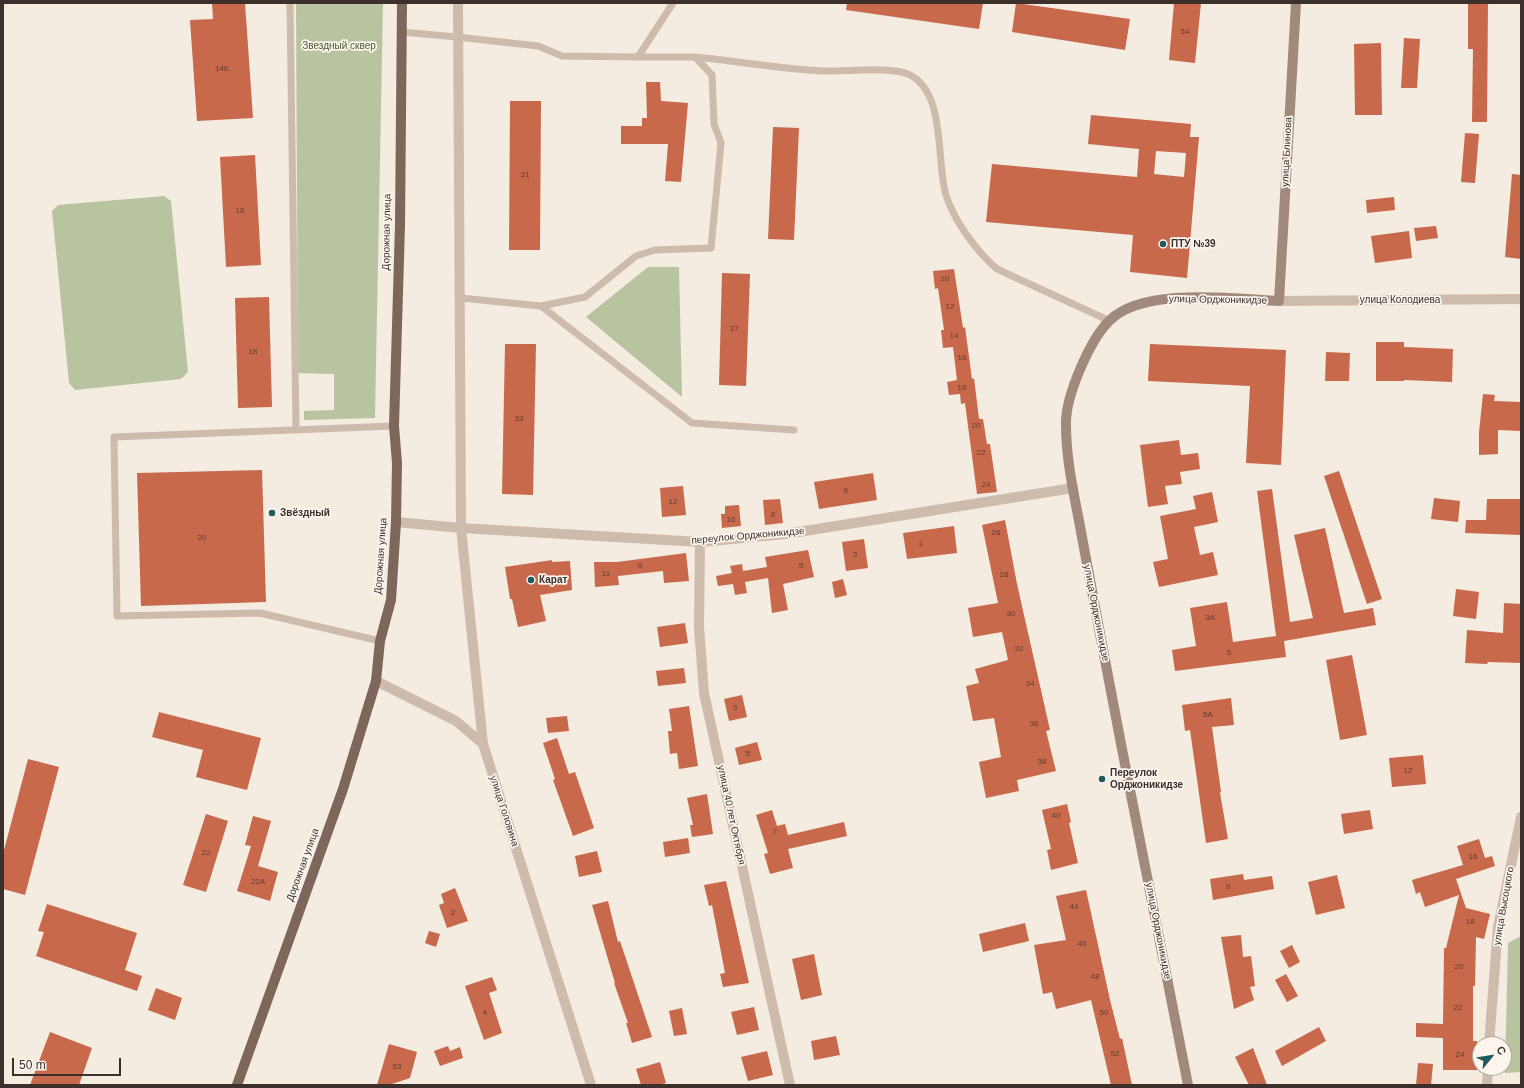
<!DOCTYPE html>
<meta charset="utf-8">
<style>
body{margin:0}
#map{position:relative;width:1524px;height:1088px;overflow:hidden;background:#f4ebe1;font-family:Arial,sans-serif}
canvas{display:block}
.frame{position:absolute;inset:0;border:4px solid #3b302b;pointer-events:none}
.north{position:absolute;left:1472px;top:1036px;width:40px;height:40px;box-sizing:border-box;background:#fbf5ee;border:1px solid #aea6a0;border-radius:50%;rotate:60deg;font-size:11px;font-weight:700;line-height:16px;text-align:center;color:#3b302b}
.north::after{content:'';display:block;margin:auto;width:14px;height:18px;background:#1f5a5e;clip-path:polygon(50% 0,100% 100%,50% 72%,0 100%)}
.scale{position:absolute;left:12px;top:1058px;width:109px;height:18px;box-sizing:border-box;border:2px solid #3b302b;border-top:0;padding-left:5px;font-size:12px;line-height:14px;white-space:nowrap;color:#3b302b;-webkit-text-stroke:3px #fbf5ee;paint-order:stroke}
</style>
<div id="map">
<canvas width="1524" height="1088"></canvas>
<div class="frame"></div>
<div class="north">С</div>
<div class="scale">50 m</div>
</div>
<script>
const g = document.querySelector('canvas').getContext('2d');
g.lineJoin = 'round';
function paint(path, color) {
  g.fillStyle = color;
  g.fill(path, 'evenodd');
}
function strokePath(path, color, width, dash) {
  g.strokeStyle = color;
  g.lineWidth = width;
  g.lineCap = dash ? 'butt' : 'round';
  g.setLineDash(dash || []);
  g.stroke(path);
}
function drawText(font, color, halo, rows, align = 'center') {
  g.font = font + ' Arial,sans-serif';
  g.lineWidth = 3.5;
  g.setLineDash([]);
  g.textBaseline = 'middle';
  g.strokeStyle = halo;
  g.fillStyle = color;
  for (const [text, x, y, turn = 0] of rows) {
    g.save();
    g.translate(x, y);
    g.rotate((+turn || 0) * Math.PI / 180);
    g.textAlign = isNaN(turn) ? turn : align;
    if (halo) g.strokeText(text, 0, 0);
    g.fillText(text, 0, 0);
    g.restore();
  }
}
paint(new Path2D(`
 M296,3H383L375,418L304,420V411L334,410V374L298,373Z
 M164,196L171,201L188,372L181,379L75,390L69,383L52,211L58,205Z
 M648,267H679L682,397L586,317Z
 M1521,936V1072L1505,1073L1508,943Z`), '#b8c4a0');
paint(new Path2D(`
 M212,3H245L253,118L197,121L190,20L213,19Z
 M847,3H983L979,29L846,10Z
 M1016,3L1130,19L1125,50L1012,32Z
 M1174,3H1201L1195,63L1169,60Z
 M1468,3H1488L1487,122H1472L1473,49H1468Z
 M1404,38L1420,39L1417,88H1401Z
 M1381,43L1382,115H1355L1354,44Z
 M646,82H660L661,101L688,103L681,182L665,181L668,144H621V126H642V118H647Z
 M510,101H541L540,250H509Z
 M1091,115L1191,124L1190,137H1199L1187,278L1130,272L1133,235L986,222L992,164L1137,177L1139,149L1088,144ZM1156,151L1186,153L1184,177L1154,174Z
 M773,127L799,128L794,240L768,239Z
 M1465,133L1479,134L1475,183L1461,182Z
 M255,155L261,265L226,267L220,157Z
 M1512,174L1521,175V259L1505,257Z
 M1394,197L1395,210L1367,213L1366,200Z
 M1436,226L1438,238L1416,241L1414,228Z
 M1409,231L1412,258L1375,263L1371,236Z
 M954,269L963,328L965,327L972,379L974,378L979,419H983L987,444H990L997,492L977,494L965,403L961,404L960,394L949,395L947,382L957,380L953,347L943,348L941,330H944L938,288L935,289L933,271Z
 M722,273L750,274L746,386L719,385Z
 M269,297L272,407L238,408L235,298Z
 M1376,342H1404V347L1453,349L1452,382L1404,380V381H1376Z
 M505,344H536L533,495L502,494Z
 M1150,344L1286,350L1281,465L1246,463L1250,386L1148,381Z
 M1326,352L1350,353L1349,381H1325Z
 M1483,394L1495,395L1494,401L1521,402V431L1498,430V454L1479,455V432Z
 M1179,440L1181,455L1198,453L1200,469L1180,472L1182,484L1165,486L1168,504L1148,507L1140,445Z
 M262,470L266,602L141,606L137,473Z
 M1339,471L1382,599L1367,604L1324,476Z
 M873,473L877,500L819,509L814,482Z
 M683,486L686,515L662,517L660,488Z
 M1272,489L1290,622L1313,618L1294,535L1325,528L1344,613L1373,608L1376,625L1284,641L1286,657L1175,671L1172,650L1196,646L1190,608L1227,602L1233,642L1276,636L1257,491Z
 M1212,492L1218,522L1194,527L1200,555L1213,552L1218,575L1159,587L1153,562L1168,559L1160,516L1196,509L1193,496Z
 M1434,498L1460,501L1458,522L1431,519Z
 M780,499L783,523L765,525L763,500Z
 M1487,499H1521V535L1465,533L1466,520H1486Z
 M739,505L741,526L722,528L721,514H725V506Z
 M1005,520L1017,584L1050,730L1046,731L1056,771L1017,780L1019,791L986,798L979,762L1001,757L994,718L973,721L966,686L979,683L975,669L1008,660L1002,632L973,637L968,608L998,603L982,525Z
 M954,526L957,553L907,559L903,533Z
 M864,539L868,568L846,571L842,542Z
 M808,550L814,577L783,584L788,610L772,613L768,578L745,582L747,593L735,595L733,584L718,586L716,576L732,573L730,566L742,564L743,571L767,567L765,557Z
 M686,553L689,581L664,583L663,571L618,576L619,585L595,587L594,562H617Z
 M552,560V562L570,561L572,590L540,595L546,621L518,627L512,599H510L505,567Z
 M843,579L847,595L835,598L832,582Z
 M1456,589L1479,592L1476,619L1453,616Z
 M1504,603L1521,604V663L1488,662L1487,664L1465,663L1467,630L1503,633Z
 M685,623L688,643L660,647L657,627Z
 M1352,655L1367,735L1340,740L1326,660Z
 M684,668L686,683L658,686L656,671Z
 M742,695L747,717L729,721L724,699Z
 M1231,698L1234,725L1212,727L1221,792L1220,793L1228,839L1206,843L1190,730L1185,731L1182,705Z
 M689,706L698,766L679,769L677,753L670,754L668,731H672L669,709Z
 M159,712L261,738L247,790L196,777L203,750L152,737Z
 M567,716L569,731L548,733L546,718Z
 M557,738L569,774L575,772L594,828L573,836L553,780L555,779L543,743Z
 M757,742L762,760L739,765L735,748Z
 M1423,755L1426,784L1392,787L1389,758Z
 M28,759L59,767L25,895L3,889V854Z
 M707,794L713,834L692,837L690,825H693L687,798Z
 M1067,804L1071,822L1069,823L1078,863L1051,870L1047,850L1051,849L1042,810Z
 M772,810L777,826L785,824L788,835L844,822L847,836L788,849L793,868L770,874L764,854L768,853L756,815Z
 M1370,810L1373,829L1344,834L1341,814Z
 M206,814L228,821L206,892L183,885Z
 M253,816L271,821L258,866L278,872L270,901L237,891L251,846L245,845Z
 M688,838L690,853L665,857L663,842Z
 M1479,839L1485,858L1492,856L1495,866L1456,879L1466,908L1490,914L1484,939L1476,937L1475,986H1473V1041H1477V1070H1443V1038L1416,1037V1023L1443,1024L1444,948H1446L1459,895L1425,907L1420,892L1416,894L1412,880L1463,865L1457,846Z
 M597,851L602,872L579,877L575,856Z
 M1243,874L1244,880L1272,876L1274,889L1213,900L1210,879Z
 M1337,875L1345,908L1316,915L1308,882Z
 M726,881L749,983L723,987L720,974L725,973L712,905L709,906L704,885Z
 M455,888L468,921L447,928L439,905L444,903L441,894Z
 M1086,890L1110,1000L1120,1039L1122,1038L1132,1085H1111L1091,1000L1056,1009L1052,992L1043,994L1034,945L1066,940L1056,896Z
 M608,901L618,942L620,941L652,1037L632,1043L626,1023H628L614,983H615L592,905Z
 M47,904L137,933L125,970L142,976L137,991L36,956L44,932L38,931Z
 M1025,923L1029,941L983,952L979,934Z
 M429,931L440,934L436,947L425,943Z
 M1241,935L1243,957L1251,956L1255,986L1250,987L1254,1000L1234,1009L1221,937Z
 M1292,945L1300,962L1289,968L1280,951Z
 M814,954L822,995L801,1000L792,959Z
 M1286,974L1298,996L1287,1002L1275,980Z
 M492,977L497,990L489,993L502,1033L484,1040L465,986Z
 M156,988L182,998L175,1020L148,1010Z
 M754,1007L759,1030L737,1035L731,1012Z
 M682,1008L687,1034L674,1036L669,1011Z
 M1319,1027L1326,1041L1282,1066L1275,1051Z
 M50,1032L92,1048L79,1085H30Z
 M836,1036L840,1055L814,1060L811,1041Z
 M389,1044L417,1052L410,1078L389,1085H377Z
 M448,1046L450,1051L460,1047L463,1058L440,1066L434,1051Z
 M1253,1048L1267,1085H1249L1235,1057Z
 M767,1051L773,1075L748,1081L741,1057Z
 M660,1062L666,1083L658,1085H641L636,1069Z
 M1418,1063L1433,1064L1431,1085H1416Z`), '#c8694b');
strokePath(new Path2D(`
 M290,3L296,429
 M402,32L457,37L538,46L562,56L638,57L673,3
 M695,57C737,61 780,69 822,71C845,72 894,65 912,76C946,96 936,162 946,195C954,221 977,252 997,269L1110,321
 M461,298L541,306L585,297L636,256L655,250L711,248L721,143L714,124L712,75L695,57H638
 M541,306L692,423L794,430
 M380,641L260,613L117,616L114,437L394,426`), '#cdbbac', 7);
strokePath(new Path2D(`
 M458,3L461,528L483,744L591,1085
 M1279,301L1521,299
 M396,522L461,528L700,542L786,534L1073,488
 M700,542L699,627L704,693L790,1085
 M376,681L456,721L483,744
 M1489,1044L1498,927L1521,817
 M1487,1085L1488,1068`), '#cdbbac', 10);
strokePath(new Path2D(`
 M1188,1085C1159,937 1129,788 1101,639C1094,600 1086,560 1079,521C1073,490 1066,457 1066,425C1065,397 1090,339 1110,320C1145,287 1232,299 1279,301L1296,3`), '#a18a7d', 10);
strokePath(new Path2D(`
 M237,1085L343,789L376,681L380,641L391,600L396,522L397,463L394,426L400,225L402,3`), '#7d675c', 10);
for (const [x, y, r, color] of [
 [1163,244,4,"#1f5a5e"],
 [272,513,4,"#1f5a5e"],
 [531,580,4,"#1f5a5e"],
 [1102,779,4,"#1f5a5e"]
]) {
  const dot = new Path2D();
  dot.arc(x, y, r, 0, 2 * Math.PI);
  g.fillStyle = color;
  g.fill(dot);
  strokePath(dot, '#fbf5ee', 1.5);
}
drawText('8px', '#5e3e33', null, [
 ["54",1185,32],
 ["14Б",222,69],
 ["31",525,175],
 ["16",240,211],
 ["10",945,279],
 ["12",950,307],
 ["37",734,329],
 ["14",954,336],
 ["18",253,352],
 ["16",962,358],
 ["18",962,388],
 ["33",519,419],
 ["20",976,426],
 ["22",981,453],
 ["24",986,485],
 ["6",846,491],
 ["12",673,502],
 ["8",773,515],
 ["10",731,520],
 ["26",996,533],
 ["20",202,538],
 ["1",921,544],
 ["3",855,555],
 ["9",640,566],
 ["5",801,566],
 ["11",606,574],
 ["28",1004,575],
 ["30",1011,614],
 ["3А",1210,618],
 ["32",1019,649],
 ["5",1229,653],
 ["34",1030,684],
 ["3",735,708],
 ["5А",1208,715],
 ["36",1034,724],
 ["5",748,754],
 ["38",1042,762],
 ["12",1408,771],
 ["40",1056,816],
 ["7",775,832],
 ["22",206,853],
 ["16",1473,857],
 ["22А",258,882],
 ["9",1228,887],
 ["44",1074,907],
 ["2",453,913],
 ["18",1470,922],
 ["46",1082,944],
 ["20",1459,967],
 ["48",1095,977],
 ["22",1458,1008],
 ["4",485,1013],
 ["50",1104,1013],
 ["52",1115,1054],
 ["24",1460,1055],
 ["53",397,1067]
]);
drawText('10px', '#4a5a2e', '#fbf5ee', [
 ["Звездный сквер",339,46]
]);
drawText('10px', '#3b302b', '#fbf5ee', [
 ["улица Блинова",1287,152,-87],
 ["Дорожная улица",387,232,-89],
 ["улица Орджоникидзе",1218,300,1],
 ["улица Колодиева",1400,300],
 ["переулок Орджоникидзе",748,536,-5],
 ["Дорожная улица",381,556,-86],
 ["улица Орджоникидзе",1096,613,79],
 ["улица Головина",504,811,72],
 ["улица 40 лет Октября",731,815,78],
 ["Дорожная улица",303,865,-70],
 ["улица Высоцкого",1504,906,-80],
 ["улица Орджоникидзе",1158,931,79]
]);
drawText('bold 10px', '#3b302b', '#fbf5ee', [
 ["ПТУ №39",1171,244],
 ["Звёздный",280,513],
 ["Карат",539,580],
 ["Переулок",1110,773],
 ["Орджоникидзе",1110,785]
], 'left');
</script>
